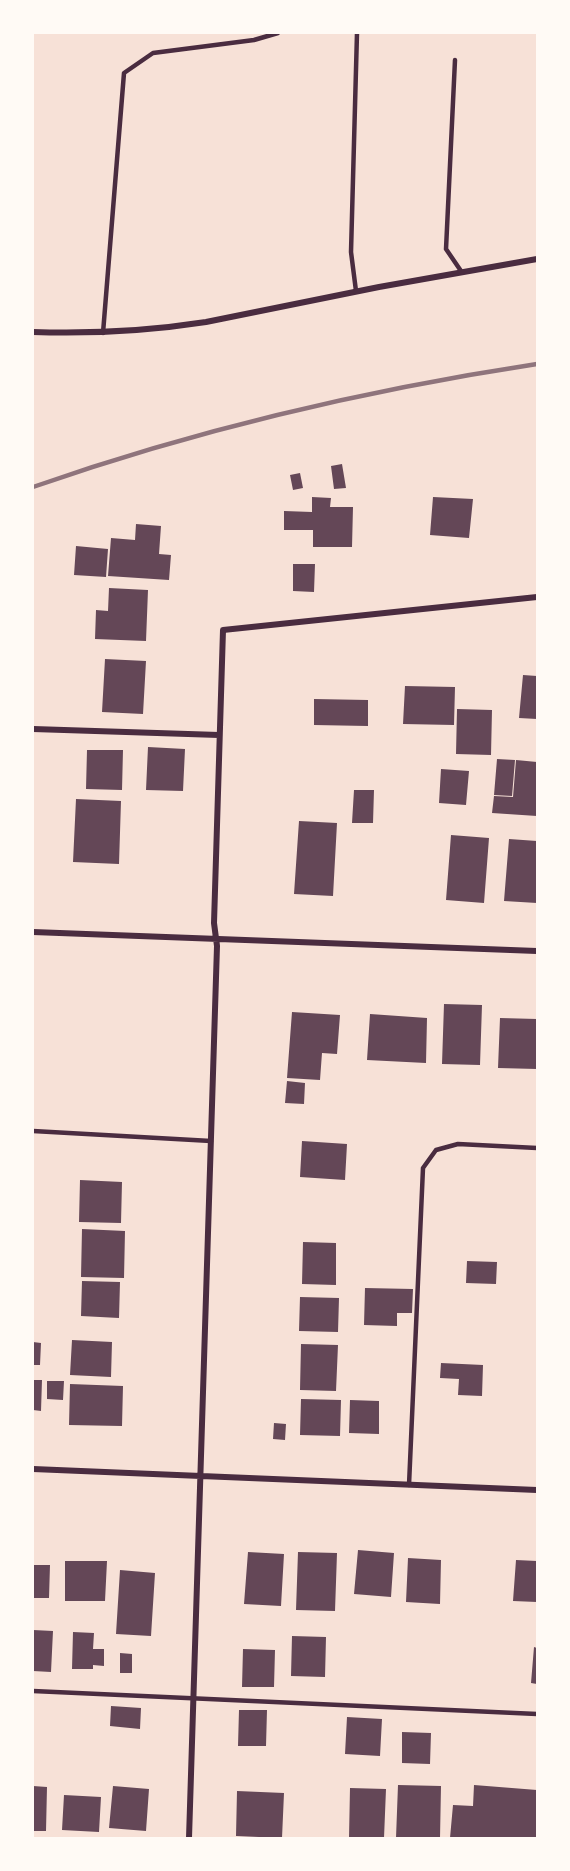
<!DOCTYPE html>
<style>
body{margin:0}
#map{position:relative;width:570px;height:1871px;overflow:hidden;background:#f7e1d7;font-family:Manrope,sans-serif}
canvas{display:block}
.frame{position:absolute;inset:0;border:34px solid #fffaf5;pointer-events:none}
</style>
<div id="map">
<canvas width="570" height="1871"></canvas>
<div class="frame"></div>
</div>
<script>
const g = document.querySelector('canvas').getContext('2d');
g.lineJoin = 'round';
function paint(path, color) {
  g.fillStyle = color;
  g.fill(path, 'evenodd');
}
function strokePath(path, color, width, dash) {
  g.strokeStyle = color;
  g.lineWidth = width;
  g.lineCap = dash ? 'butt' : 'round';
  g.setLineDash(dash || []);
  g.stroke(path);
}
paint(new Path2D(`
 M342,464L346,488L334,489L331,466Z
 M300,473L303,488L293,490L290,475Z
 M312,497L331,498L330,507H353L352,547H313V530H284V511L312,512Z
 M433,497L473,499L469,538L430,535Z
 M136,524L161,526L159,554L171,555L169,580L108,576L111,538L135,540Z
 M76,546L108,549L106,577L74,575Z
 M293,564H315L314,592L293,591Z
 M109,588L148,590L146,641L95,639L96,610L108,611Z
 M105,659L146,661L143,714L102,712Z
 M523,675L537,676V719L519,718Z
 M405,686L455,687L454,725L403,724Z
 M314,699L368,700V726L314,725Z
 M457,709L492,710L491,755L456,754Z
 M148,747L185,749L183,791L146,790Z
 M87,750H123L122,790L86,789Z
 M497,759L515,760L512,796L494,795Z
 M516,760L537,762V816L492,813L494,796L513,797Z
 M441,769L469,771L466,805L439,803Z
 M354,790H374L373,823H352Z
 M76,799L121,801L119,864L73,862Z
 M299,821L337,823L333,896L294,894Z
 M451,835L489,838L484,903L446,900Z
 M509,839L537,841V903L504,901Z
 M444,1004L482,1005L480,1065L442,1064Z
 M292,1012L340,1015L337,1054L322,1053L320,1080L287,1078Z
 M370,1014L427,1018L426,1063L367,1060Z
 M500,1018L537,1019V1069L498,1068Z
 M287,1081L305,1083L304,1104L285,1103Z
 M302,1141L347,1144L345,1180L300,1177Z
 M80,1180L122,1182L121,1223L79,1222Z
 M82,1229L125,1231L124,1278L81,1277Z
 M303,1242L336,1243V1285L302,1284Z
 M467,1261L497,1262L496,1284L466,1283Z
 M82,1281L120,1282L119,1318L81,1316Z
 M365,1288L413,1289L412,1313H397V1326L364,1325Z
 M300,1297L339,1298L338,1332L299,1331Z
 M72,1340L112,1342L111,1377L70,1375Z
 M33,1342L41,1343L40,1365H33Z
 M301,1344L338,1345L336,1391L300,1390Z
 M441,1363L483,1365L482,1396L458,1395L459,1379L440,1378Z
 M33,1380H42L41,1411L33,1410Z
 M47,1381H64L63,1400L47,1399Z
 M70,1384L123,1386L122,1426L69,1425Z
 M301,1399L341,1400L340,1436L300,1435Z
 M350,1400L379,1401V1434L349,1433Z
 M274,1423L286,1424L285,1440L273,1439Z
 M358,1550L394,1553L391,1597L354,1594Z
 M248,1552L284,1554L281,1606L244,1604Z
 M298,1552L337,1553L335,1611L296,1610Z
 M408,1558L441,1560L440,1604L406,1602Z
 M516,1560L537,1561V1602L513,1601Z
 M65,1561H107L105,1601H65Z
 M33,1565H50L49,1598H33Z
 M120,1570L155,1573L151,1636L116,1634Z
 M33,1630L53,1631L51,1672L33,1671Z
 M73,1632L94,1633L93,1649H104V1666L93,1665V1669H72Z
 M292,1636L326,1637L325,1677L291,1676Z
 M534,1647L537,1648V1684L531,1683Z
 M243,1649L275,1650L274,1687H242Z
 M120,1653L132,1654V1673H120Z
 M111,1706L141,1708L140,1729L110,1726Z
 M239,1710H267L266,1746H238Z
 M347,1717L382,1719L380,1756L345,1754Z
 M402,1732L431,1733L430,1764L402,1763Z
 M398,1785L441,1786L440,1838H396Z
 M474,1785L537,1790V1838H450L453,1805L473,1806Z
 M33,1786L47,1787L46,1831H33Z
 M113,1786L149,1789L146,1831L109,1828Z
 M350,1788L386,1789L384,1838H349Z
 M237,1791L284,1793L282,1838L236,1836Z
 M64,1795L101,1797L99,1832L62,1830Z`), '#644757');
strokePath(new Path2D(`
 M455,60L446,249L461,271
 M356,291L351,252L357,33
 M103,333L124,73L153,53L254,40L278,33
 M33,1131L211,1141
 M409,1485L423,1168L436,1150L458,1144L537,1148
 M33,1691L537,1714`), '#4a2c40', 4.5);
strokePath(new Path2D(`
 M33,332C92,334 148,331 206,322L379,287L537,259
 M33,729L219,735
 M33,932L537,951
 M33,1469L537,1490
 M189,1838L217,946L214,923L223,630L537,597`), '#4a2c40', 6);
strokePath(new Path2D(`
 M33,487C196,430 366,390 537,364`), '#8f747c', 4.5);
</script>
